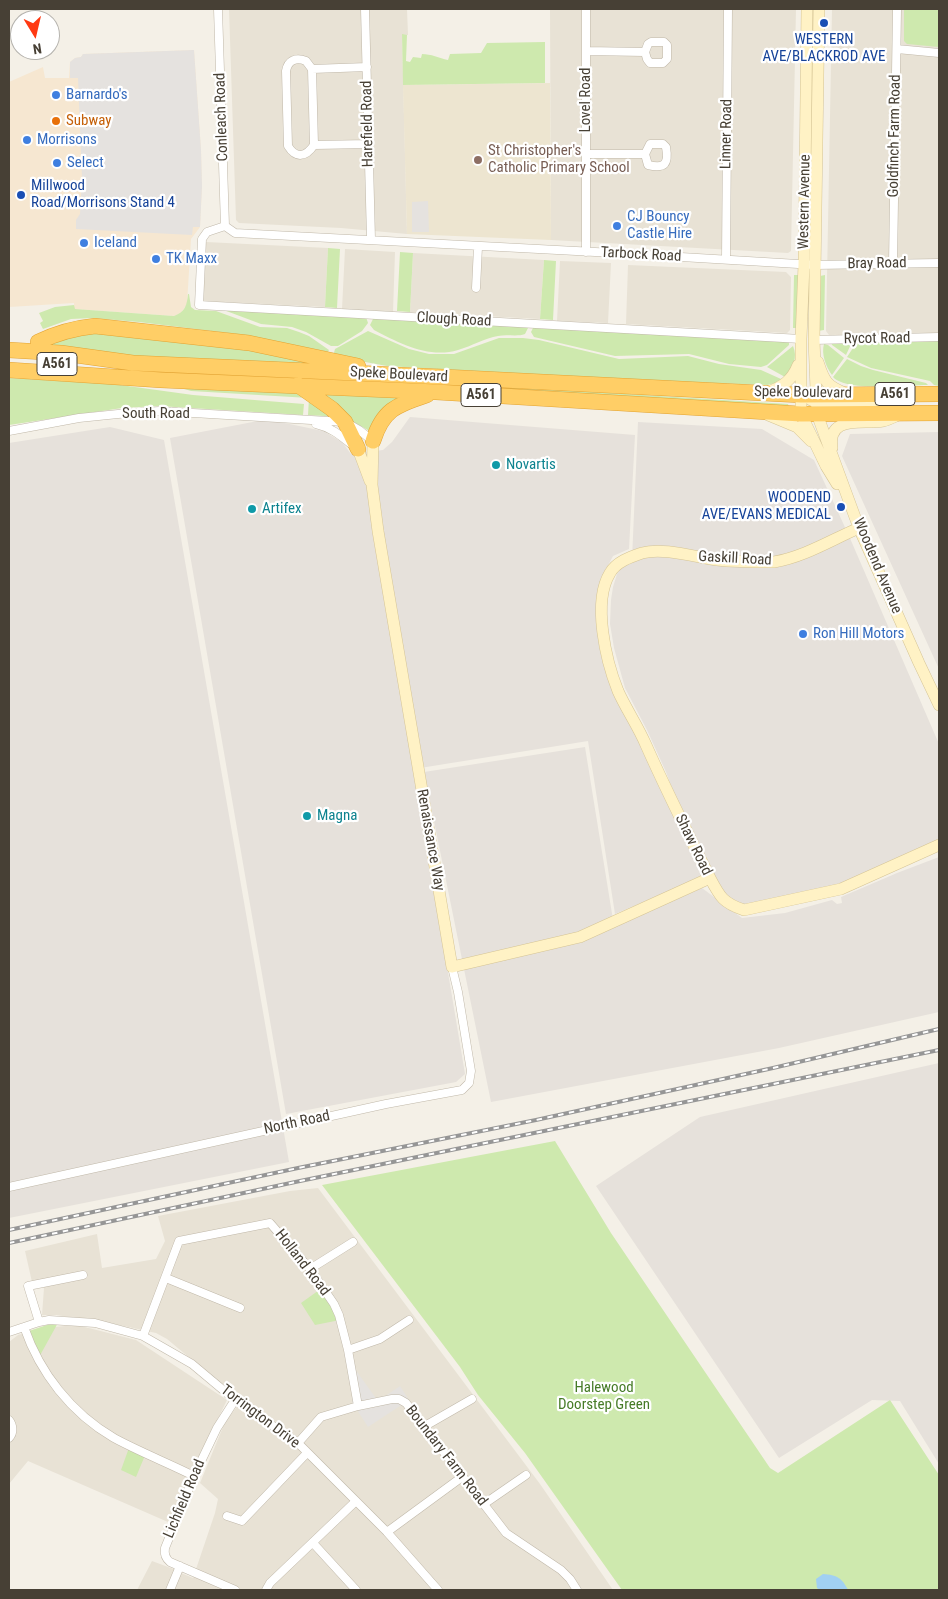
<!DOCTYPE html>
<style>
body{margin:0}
#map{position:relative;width:948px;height:1599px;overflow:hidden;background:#f4f0e7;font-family:"Roboto Condensed",sans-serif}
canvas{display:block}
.frame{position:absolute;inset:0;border:10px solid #474035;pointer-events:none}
.north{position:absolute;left:10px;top:10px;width:50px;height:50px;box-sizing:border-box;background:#fff;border:1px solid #b5b3ae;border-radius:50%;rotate:171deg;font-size:14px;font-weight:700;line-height:20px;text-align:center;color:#474035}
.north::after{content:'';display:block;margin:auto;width:18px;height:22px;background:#ff3912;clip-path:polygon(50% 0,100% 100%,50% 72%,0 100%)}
</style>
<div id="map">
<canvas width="948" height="1599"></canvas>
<div class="frame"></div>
<div class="north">N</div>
</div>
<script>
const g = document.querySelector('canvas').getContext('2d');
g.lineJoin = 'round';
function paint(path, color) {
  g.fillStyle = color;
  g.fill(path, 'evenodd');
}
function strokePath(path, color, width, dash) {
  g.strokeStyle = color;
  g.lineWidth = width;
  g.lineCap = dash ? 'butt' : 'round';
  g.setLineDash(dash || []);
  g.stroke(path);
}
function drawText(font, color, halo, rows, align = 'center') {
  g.font = font + ' "Roboto Condensed",sans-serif';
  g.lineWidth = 4.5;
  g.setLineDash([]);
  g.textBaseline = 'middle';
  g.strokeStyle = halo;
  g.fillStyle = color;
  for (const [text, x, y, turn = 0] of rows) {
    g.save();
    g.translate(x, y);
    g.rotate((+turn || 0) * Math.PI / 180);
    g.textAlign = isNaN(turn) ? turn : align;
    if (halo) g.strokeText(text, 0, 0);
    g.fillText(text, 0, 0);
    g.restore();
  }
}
paint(new Path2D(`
 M229,9H407L408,35H402L407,234L341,228L239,223L236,220Z
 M550,9H796L791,251L788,253L551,240Z
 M832,9H939V334L829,335L826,331Z
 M206,242L328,248L325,307L203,301Z
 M345,249L395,252L393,312L342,309Z
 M413,253L544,260L540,319L410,312Z
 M560,261L611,263L608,323L557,321Z
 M628,265L786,272L791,277L790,330L787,333L626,324Z
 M318,1188L540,1484L613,1590H174L181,1573L193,1578L215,1513L218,1499L200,1483L225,1422L236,1408L238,1398L167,1339L156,1333L110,1323L56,1315H42L44,1288L40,1281L32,1282L25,1251L97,1234L102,1268L156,1259L165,1241L158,1216L290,1191Z
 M77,1325L136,1340L227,1400L168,1522L28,1461L9,1484V1342L18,1335L42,1328Z
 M152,1561L176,1570L166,1590H137Z`), '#e8e2d5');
paint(new Path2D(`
 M194,50L201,150L202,186L200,227L191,239L187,304L181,313L174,316L74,309V303L9,307V82L43,67L45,78H69L70,62L75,58L81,57L83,54Z`), '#f6e7d1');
paint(new Path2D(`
 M410,417L635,435L629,549L613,556L604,573L600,631L653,770L702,877L615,914L588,741L414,769L465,1074L456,1082L286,1114L170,438L263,420L280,422L323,431L342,442L351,454L383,450L392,442Z
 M638,422L762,429L814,460L849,536L939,744V839L839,886L746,915L709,889L666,772L647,730L625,688L614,648L610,624L611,600L613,587L617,574L624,564L632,559Z
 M110,427L164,440L289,1162L9,1218V443Z
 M939,432V669L842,456L850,434Z
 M585,747L614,926L702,888L742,918L785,913L832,900L837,904L842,903L841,897L897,873L939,857V1012L779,1048L491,1102L424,772Z
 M939,1063V1464L900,1401L872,1400L779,1458L596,1186L700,1117Z`), '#e6e1db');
paint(new Path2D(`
 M550,83L551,240L407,234L403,85Z`), '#ede5d0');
paint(new Path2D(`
 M904,9H939V47L907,44L904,41Z
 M402,34L407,35L406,61L410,62L413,57L421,58L422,54C431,54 439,58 448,60L450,54L481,53L487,43L545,42V83L403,85Z
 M328,248L340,249L337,308L325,307Z
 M400,252L413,253L410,312L397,311Z
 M544,260L556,261L553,320L540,319Z
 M794,275H799L798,328H793Z
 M825,275L824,330L818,331L820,276Z
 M188,294H189L191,307L195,310L216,311L260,327L287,328L299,332L309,336L329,350L328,352L244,335L139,322L93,318L71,319L43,329L40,323L43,321L39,313L55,307L74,305L75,309L174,316C185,312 187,305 188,294Z
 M221,309L366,317L368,323L362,331L338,346H331L306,332L292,327L261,324Z
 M374,317L526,326L528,328L525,334C517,337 507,334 498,336C485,338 472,346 458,350C429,359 399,343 374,330L370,325Z
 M534,326L789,341V345L767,365L761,367L729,364L689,354L615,356L534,337L531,332Z
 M95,331L213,341L355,370L136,358L41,346L50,341Z
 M368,331L409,349L429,354H454L499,338H523L539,340L619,359L688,356L719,364L761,370L781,379L780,382L767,385L687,382H659L387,366L333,356L335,349Z
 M939,340V386L934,385L930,381L871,368L847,357L857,342Z
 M831,342H852L846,355L832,345Z
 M824,344L828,345L844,358L832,375C826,367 821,354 824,344Z
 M793,346C798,357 793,369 785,377L767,367Z
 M847,359L861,366L873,370L926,383L928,385C906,385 847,392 833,377Z
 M74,360L788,404L789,407L121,369Z
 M9,378L113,384L193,395L304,404L303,415L159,406L122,408L9,425Z
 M171,385L291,391L314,398L340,417L308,415L309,398L191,391Z
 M319,393L409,394L373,433L350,420Z
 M555,1141L611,1233L770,1468L778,1473L890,1400L939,1475V1590H622L525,1453L478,1395L460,1367L322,1185Z
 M322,1288L340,1320L315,1325L301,1303Z
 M59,1321L38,1359L26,1332Z
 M130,1445L146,1453L136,1477L121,1470Z`), '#cee9ae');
paint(new Path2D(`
 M194,50L201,150L202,186L200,227H193L192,235L76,229V220L80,214L82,178L78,78H70V62L75,58L81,57L83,54Z
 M428,201L429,232H412V202Z
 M355,1369L378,1401L400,1386L409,1400L368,1427L352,1402Z`), '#e5e2df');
paint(new Path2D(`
 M823,1574C837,1575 842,1578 848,1590H820L817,1588L816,1579Z`), '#a1d0f2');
const street = new Path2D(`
 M218,9L225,226
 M365,9L371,239
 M897,49L939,53
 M586,51L645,52L647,59L650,63H663L667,59V45L664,42H651L648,44L645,52
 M312,69L306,61C296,57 288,60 286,71L288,146C296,159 306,157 314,145L312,69L367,67
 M314,145L369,144
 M587,154H645L650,144H663L666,147C669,164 665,169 648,165L645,154
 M225,226L235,233L614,253L815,265L939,263
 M225,226L207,232L202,239L199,305L801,339
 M586,252V9
 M726,259L728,9
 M893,264L897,9
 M476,288L478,247
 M814,340L939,337
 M316,424C330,427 340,435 351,444
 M9,431L79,418L118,414L159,411L345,422L359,430L373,441
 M9,1187L386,1104L462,1090L469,1083L471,1071L458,992L452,967
 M310,1269L353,1242
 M166,1278L240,1308
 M39,1322L28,1286L83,1275
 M24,1327C40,1373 71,1413 114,1438C140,1452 168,1463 194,1476
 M9,1332L39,1322L49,1320L95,1323L143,1336L192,1364L235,1400L298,1443L387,1532L438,1590
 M143,1336L179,1241L270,1223L310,1269L334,1304L339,1315L348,1350L358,1406
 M348,1350L380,1339L409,1320
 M9,1420C13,1425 14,1433 9,1438
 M425,1426L472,1399
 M298,1443L321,1417L358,1406L392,1399H399L406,1403L506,1533L561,1570L570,1579L577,1590
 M484,1504L526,1475
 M227,1516L242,1521L307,1453
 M387,1532L462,1477
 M313,1543L356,1590
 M170,1590L180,1566
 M235,1590L170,1562C165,1558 164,1554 165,1548L194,1476L217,1428L235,1400
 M266,1590L270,1583L356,1501`);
const secondary = new Path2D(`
 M807,9L804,264L801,339V414L826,466L837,484
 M819,9L814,340L817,414L859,528L919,663L939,705
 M818,362C824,381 827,386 845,393
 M767,392C783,387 792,380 798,365
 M811,400L825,406L889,404L902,413C896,416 889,420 883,421C863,425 827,414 832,448
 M768,415L797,427L811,441
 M373,441L372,485L378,531L452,967L580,937L710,878
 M358,449L370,481
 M859,528C831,540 804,557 774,562C755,562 735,562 717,560C695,557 663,547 642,553C630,557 616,562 610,573C592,602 606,661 618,691C626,709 638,726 646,745C666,790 688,834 710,878C720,897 723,903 744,910L841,889L939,845`);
const highway = new Path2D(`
 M38,342C57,333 74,328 95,326L249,343L358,366
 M9,350L61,353L133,363L444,377L801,395L939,394
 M9,370L161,380L436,392L801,414L939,413
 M298,385L332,409L345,422L358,449
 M373,441C383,409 397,405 427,395`);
strokePath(street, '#c0b8a9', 9);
strokePath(secondary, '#d5c495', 12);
strokePath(highway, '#e2a333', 16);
strokePath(street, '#fff', 8);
strokePath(secondary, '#fff2c5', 11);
strokePath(highway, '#ffce66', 15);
const rail = new Path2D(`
 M9,1230L298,1168L536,1120L773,1068L939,1029
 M9,1243L300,1181L939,1050`);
strokePath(rail, '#969696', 4);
strokePath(rail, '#fff', 2, [5.5]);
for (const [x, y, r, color] of [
 [824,23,5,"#1a4fb4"],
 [56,95,5,"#3f7fe0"],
 [56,121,5,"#e8710a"],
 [27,140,5,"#3f7fe0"],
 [478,160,5,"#8d6e63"],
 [57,163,5,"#3f7fe0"],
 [21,195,5,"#1a4fb4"],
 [617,226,5,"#3f7fe0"],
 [84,243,5,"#3f7fe0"],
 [156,259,5,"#3f7fe0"],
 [496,465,5,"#0f9aa8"],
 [841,507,5,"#1a4fb4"],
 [252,509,5,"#0f9aa8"],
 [803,634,5,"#3f7fe0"],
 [307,816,5,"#0f9aa8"]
]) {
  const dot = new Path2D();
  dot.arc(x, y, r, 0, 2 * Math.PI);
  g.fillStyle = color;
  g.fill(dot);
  strokePath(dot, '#fff', 2);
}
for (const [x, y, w] of [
 [57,364,40],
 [895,394,40],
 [481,395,40]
]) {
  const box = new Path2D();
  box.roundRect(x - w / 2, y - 11.5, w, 23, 4);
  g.fillStyle = '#fff';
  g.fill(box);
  strokePath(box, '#474035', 1);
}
drawText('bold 14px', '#474035', null, [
 ["A561",57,364],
 ["A561",895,394],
 ["A561",481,395]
]);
drawText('15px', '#164399', '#fff', [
 ["WESTERN",824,40],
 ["AVE/BLACKROD AVE",824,57],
 ["Millwood",31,186,"left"],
 ["Road/Morrisons Stand 4",31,203,"left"],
 ["WOODEND",831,498,"right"],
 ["AVE/EVANS MEDICAL",831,515,"right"]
]);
drawText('15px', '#366cbe', '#fff', [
 ["Barnardo's",66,95],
 ["Morrisons",37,140],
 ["Select",67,163],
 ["CJ Bouncy",627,217],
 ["Castle Hire",627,234],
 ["Iceland",94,243],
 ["TK Maxx",166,259],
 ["Ron Hill Motors",813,634]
], 'left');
drawText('15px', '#474035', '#fff', [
 ["Lovel Road",586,100,-90],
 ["Conleach Road",222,117,-92],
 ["Harefield Road",368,124,-91],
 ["Linner Road",727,134,-89],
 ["Goldfinch Farm Road",895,136,-89],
 ["Western Avenue",805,202,-89],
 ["Tarbock Road",641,255,3],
 ["Bray Road",877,264,-1],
 ["Clough Road",454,320,3],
 ["Rycot Road",877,339,-1],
 ["Speke Boulevard",399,375,3],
 ["Speke Boulevard",803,393,1],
 ["South Road",156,414],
 ["Gaskill Road",735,559,3],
 ["Woodend Avenue",877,566,67],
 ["Renaissance Way",430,840,80],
 ["Shaw Road",693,845,64],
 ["North Road",297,1123,-12],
 ["Holland Road",302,1263,52],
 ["Torrington Drive",260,1417,37],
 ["Boundary Farm Road",446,1456,52],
 ["Lichfield Road",185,1499,-67]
]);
drawText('15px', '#c56008', '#fff', [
 ["Subway",66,121]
], 'left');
drawText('15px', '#785e54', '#fff', [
 ["St Christopher's",488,151],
 ["Catholic Primary School",488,168]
], 'left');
drawText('15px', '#0d838f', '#fff', [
 ["Novartis",506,465],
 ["Artifex",262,509],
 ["Magna",317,816]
], 'left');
drawText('15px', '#467b27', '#fff', [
 ["Halewood",604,1388],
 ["Doorstep Green",604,1405]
]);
</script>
